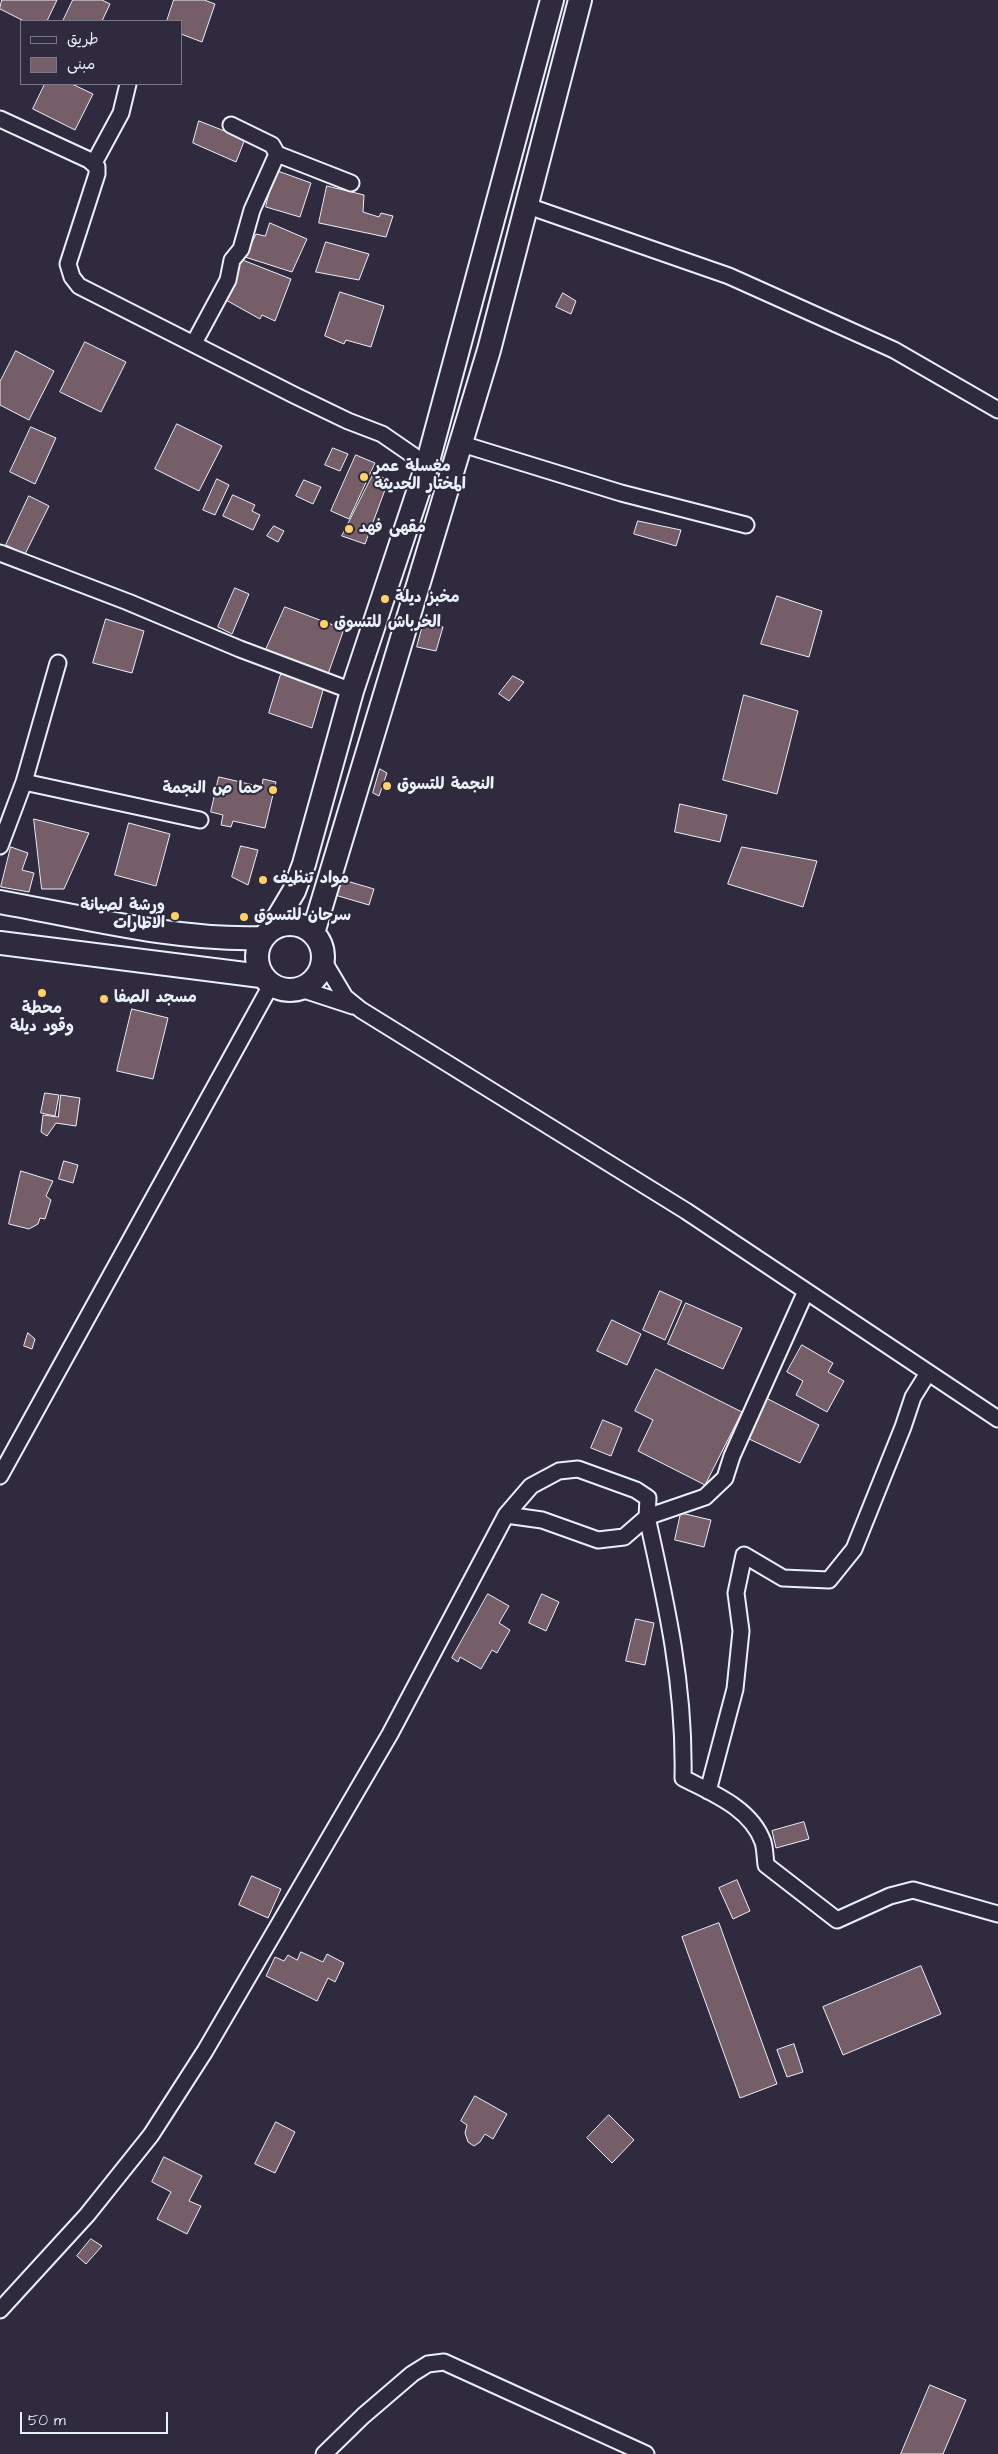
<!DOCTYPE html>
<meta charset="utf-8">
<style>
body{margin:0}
#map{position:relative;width:998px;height:2454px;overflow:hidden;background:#2f2a3d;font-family:"Architects Daughter","Playpen Sans Arabic",sans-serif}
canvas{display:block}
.legend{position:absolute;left:20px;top:20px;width:162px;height:65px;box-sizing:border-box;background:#2f2a3d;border:1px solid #797a88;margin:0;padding:6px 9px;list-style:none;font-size:15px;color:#e8f1f8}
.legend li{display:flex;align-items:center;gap:10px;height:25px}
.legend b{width:25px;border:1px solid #797a88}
.scale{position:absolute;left:20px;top:2412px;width:148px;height:22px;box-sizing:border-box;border:2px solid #e8f1f8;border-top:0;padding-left:6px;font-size:15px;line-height:18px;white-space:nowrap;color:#e8f1f8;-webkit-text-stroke:4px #2f2a3d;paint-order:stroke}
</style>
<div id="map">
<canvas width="998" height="2454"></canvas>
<ul class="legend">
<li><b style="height:6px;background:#2f2a3d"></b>طريق</li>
<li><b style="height:14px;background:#765e68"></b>مبنى</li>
</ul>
<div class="scale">50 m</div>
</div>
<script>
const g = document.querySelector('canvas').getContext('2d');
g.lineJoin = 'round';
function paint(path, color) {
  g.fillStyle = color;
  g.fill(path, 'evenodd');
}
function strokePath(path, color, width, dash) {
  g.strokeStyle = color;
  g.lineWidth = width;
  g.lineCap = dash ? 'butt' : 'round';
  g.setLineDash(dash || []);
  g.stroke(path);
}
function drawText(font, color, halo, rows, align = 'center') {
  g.font = font + ' "Architects Daughter","Playpen Sans Arabic",sans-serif';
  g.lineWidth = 4;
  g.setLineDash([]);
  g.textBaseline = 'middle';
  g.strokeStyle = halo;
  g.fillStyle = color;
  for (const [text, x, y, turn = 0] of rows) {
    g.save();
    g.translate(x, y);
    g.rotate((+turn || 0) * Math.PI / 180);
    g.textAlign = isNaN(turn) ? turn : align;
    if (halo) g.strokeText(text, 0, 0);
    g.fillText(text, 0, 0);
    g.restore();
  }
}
const building = new Path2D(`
 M2,0H57L47,21H24L0,9Z
 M73,0H102L110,4L102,21H63Z
 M174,0H204L215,4L202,42L181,34V21H167Z
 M45,84H72L93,94L75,130L33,109Z
 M199,121L245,139L236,162L193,143Z
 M275,170L311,183L300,217L266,207Z
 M327,186L364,195L363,212L379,217L381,213L393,216L386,237L319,223Z
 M270,223L307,239L292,272L245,257L256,234L265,236Z
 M326,242L369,254L359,280L316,272Z
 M240,259L291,279L275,321L262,315L260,319L224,299Z
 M340,292L384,306L371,347L346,340L344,344L325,336Z
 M563,293L576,301L571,314L556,307Z
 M85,342L126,362L101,412L60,392Z
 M16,351L54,371L29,420L0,405V382Z
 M177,424L222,446L199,491L155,469Z
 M31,427L56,438L35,484L10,472Z
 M333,448L348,454L340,471L325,465Z
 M356,455L375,463L349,519L331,511Z
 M373,475L389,479L365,544L342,536Z
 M217,479L229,485L215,515L203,510Z
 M304,480L321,487L313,504L296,496Z
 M233,495L255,505L252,511L260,515L253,530L223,516Z
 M29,496L49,506L25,554L6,545Z
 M638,521L681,530L676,546L634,534Z
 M274,526L284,531L278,542L267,536Z
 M235,588L249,594L232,634L218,627Z
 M777,596L822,611L809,657L761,644Z
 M285,607L344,629L327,677L264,654Z
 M106,619L144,631L132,673L93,663Z
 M424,621L443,627L436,651L417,647Z
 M282,671L324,687L312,728L269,713Z
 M513,676L524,682L509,701L499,694Z
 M744,695L798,711L777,794L723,780Z
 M380,769L387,773L379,796L373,793Z
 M219,777L262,787L263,779L276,782L265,828L233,821L231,827L221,825L223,815L211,812Z
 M680,804L727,815L720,842L675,832Z
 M34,819L89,833L64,889H42Z
 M129,823L170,834L156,886L115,875Z
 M241,846L258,850L248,885L232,877Z
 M11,847L28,853L22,870L34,873L29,892L1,887Z
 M742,847L817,861L803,907L728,884Z
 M340,879L374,889L369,905L335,895Z
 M132,1009L168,1018L153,1079L117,1071Z
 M45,1093L59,1095L55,1116L41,1113Z
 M61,1095L80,1098L76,1126L56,1123L47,1136L41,1132L43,1115L58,1117Z
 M64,1161L78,1165L73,1183L59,1179Z
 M21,1171L53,1181L46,1196L51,1200L45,1219L40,1218L38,1224L29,1229L9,1224Z
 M660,1291L682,1301L665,1340L643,1330Z
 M686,1303L742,1328L723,1369L668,1344Z
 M612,1320L641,1334L627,1365L597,1351Z
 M28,1333L35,1339L32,1349L24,1346Z
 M802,1345L833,1363L828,1372L844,1381L827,1412L796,1395L803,1381L787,1372Z
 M656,1369L742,1412L705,1485L638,1451L653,1420L635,1411Z
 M766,1398L819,1425L800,1463L747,1438Z
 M603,1420L622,1428L611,1456L591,1448Z
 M681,1513L711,1520L704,1547L675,1540Z
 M488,1594L509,1606L499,1623L510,1630L497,1653L492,1650L481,1669L460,1657L458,1662L452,1658Z
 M542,1594L559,1602L546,1631L529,1623Z
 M636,1619L654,1623L645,1665L626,1661Z
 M804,1822L809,1839L776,1848L772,1831Z
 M252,1876L281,1889L268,1918L239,1905Z
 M737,1880L750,1911L733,1919L719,1888Z
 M719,1923L777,2084L740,2098L682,1937Z
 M301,1952L323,1962L327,1954L344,1963L335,1982L328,1978L317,2001L266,1976L275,1957L284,1961L288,1955L297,1960Z
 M921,1966L941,2014L843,2055L823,2007Z
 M794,2044L803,2072L787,2077L777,2050Z
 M475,2096L507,2114L493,2139L485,2134L480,2142L474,2146L468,2142L465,2133L467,2125L461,2121Z
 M609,2115L634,2140L612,2163L587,2138Z
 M276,2122L295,2132L275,2173L255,2164Z
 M164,2157L202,2176L189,2201L201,2206L187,2234L157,2219L171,2192L152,2182Z
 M91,2239L102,2246L86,2264L77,2256Z
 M930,2385L966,2400L943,2454H901Z`);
paint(building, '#765e68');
strokePath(building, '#e8f1f8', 1);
const street = new Path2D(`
 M0,119L89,160L97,167V174L68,264L72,277L79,286L294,395L348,421L382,434L427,465
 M231,125L272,145L277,154
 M94,163L121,113L128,84
 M528,206L729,276L894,350L998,410
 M194,343L228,280L232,260L241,249L252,210L277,154L351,183
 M462,444L621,493L746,525
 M0,553L128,602L240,649L352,691
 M24,782L200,820
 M0,846L24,782L58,663
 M323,960L345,997L361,1010L686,1211L998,1419
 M301,989L353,1006
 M0,1476L271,985
 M506,1515L542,1520L598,1540L624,1537L647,1517C667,1606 685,1687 683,1778C712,1793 751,1808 763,1842C765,1849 765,1857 766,1865L837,1920L890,1896L913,1890L998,1914
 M708,1791L735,1689L741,1631L736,1593L744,1555L783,1578L829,1580L854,1549L903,1427L913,1397L928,1373
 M0,2310L87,2215L151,2135L205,2051L390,1734L506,1515L531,1486L559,1471L578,1469L636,1490L648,1498L647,1517L705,1497L725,1478L732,1456L806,1291
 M324,2454L363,2416L412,2374L428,2364L444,2362L646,2454`);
const secondary = new Path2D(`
 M0,902C84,917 176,941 262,938
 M257 957a33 33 0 1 1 66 0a33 33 0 1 1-66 0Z
 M272,928L294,891L304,864L352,691L427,465L552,0
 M313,933L489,350L580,0
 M0,943L261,976`);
strokePath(street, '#e8f1f8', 19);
strokePath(secondary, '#e8f1f8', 26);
strokePath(street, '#2f2a3d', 15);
strokePath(secondary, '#2f2a3d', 22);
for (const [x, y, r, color] of [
 [364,477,5,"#ffd166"],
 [349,529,5,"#ffd166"],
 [385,599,5,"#ffd166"],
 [324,624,5,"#ffd166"],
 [387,786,5,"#ffd166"],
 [273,790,5,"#ffd166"],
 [263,880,5,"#ffd166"],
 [175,916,5,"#ffd166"],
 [244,917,5,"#ffd166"],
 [42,993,5,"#ffd166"],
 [104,999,5,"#ffd166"]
]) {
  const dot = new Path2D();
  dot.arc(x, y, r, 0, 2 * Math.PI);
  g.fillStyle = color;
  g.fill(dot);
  strokePath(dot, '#2f2a3d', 2);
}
drawText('bold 16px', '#e8f1f8', '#2f2a3d', [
 ["مغسلة عمر",374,468],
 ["المختار الحديثة",374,486],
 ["مقهى فهد",359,529],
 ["مخبز ديلة",395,599],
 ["الخرباش للتسوق",334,624],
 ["النجمة للتسوق",397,786],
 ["حما ص النجمة",263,790,"right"],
 ["مواد تنظيف",273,880],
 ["ورشة لصيانة",165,907,"right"],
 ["الاطارات",165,925,"right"],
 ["سرحان للتسوق",254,917],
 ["مسجد الصفا",114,999],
 ["محطة",42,1010,"center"],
 ["وقود ديلة",42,1028,"center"]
], 'left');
</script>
